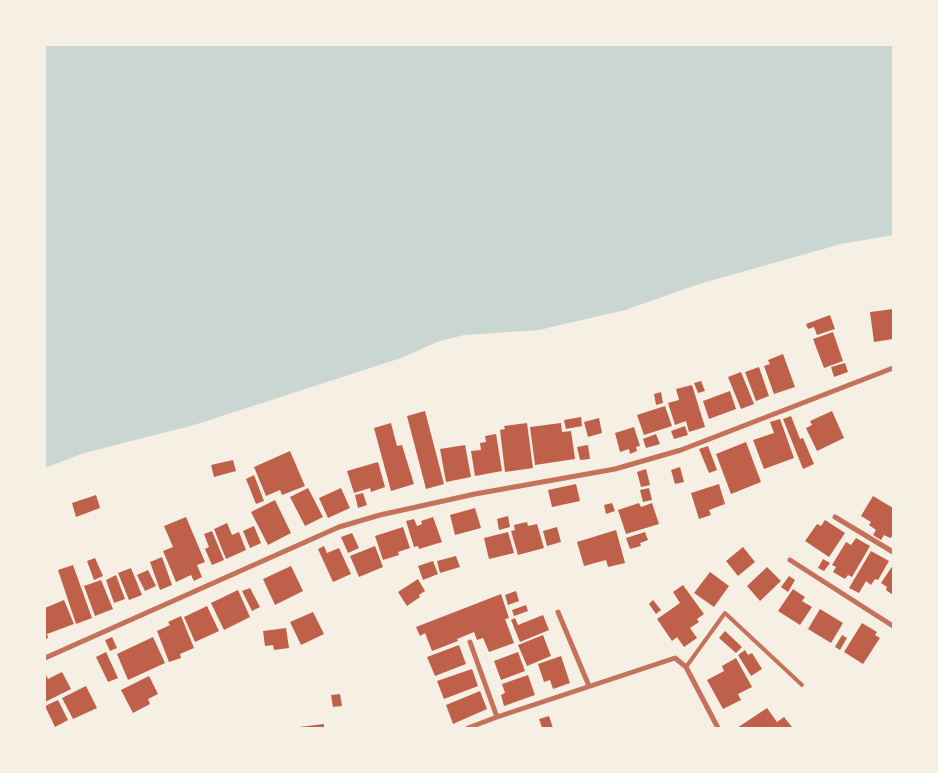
<!DOCTYPE html>
<style>
body{margin:0}
#map{position:relative;width:938px;height:773px;overflow:hidden;background:#f6efe4;font-family:"Roboto Condensed",sans-serif}
canvas{display:block}
.frame{position:absolute;inset:0;border:46px solid #f6efe4;pointer-events:none}
</style>
<div id="map">
<canvas width="938" height="773"></canvas>
<div class="frame"></div>
</div>
<script>
const g = document.querySelector('canvas').getContext('2d');
g.lineJoin = 'round';
function paint(path, color) {
  g.fillStyle = color;
  g.fill(path, 'evenodd');
}
function strokePath(path, color, width, dash) {
  g.strokeStyle = color;
  g.lineWidth = width;
  g.lineCap = dash ? 'butt' : 'round';
  g.setLineDash(dash || []);
  g.stroke(path);
}
paint(new Path2D(`
 M45,45H893V235L841,244L699,284L625,310L539,330L464,335L439,341L401,358L194,425L84,453L45,468Z`), '#c9d6d2');
paint(new Path2D(`
 M893,309V339L874,342L870,312Z
 M830,315L835,329L817,335L814,327L808,329L806,324Z
 M833,332L843,361L824,368L813,339Z
 M783,354L795,387L774,394L764,366L770,364L768,360Z
 M845,363L848,372L834,377L831,367Z
 M759,367L769,396L756,401L745,372Z
 M741,372L754,404L741,409L728,377Z
 M701,381L705,391L698,393L694,383Z
 M692,385L705,427L689,432L686,421L675,425L668,403L679,400L676,389Z
 M730,391L736,409L709,419L703,401Z
 M661,392L663,403L656,405L654,394Z
 M665,406L672,426L644,435L637,415Z
 M425,411L444,484L426,489L407,416Z
 M832,411L844,438L817,451L806,428L812,425L810,421Z
 M791,416L800,439L803,438L814,464L803,469L783,419Z
 M581,417L582,426L566,429L564,420Z
 M599,418L602,433L588,437L584,422Z
 M780,419L794,458L764,469L753,440L774,433L770,422Z
 M391,423L397,446L402,445L414,484L391,491L374,428Z
 M527,423L533,468L505,472L500,430L505,429L504,426Z
 M561,423L562,432L571,431L575,459L535,465L530,427Z
 M685,426L688,435L674,439L671,431Z
 M634,427L640,446L636,447L637,451L630,454L629,449L620,452L615,433Z
 M496,434L502,471L475,476L471,451L481,450L480,443L486,442L485,436Z
 M656,434L660,444L646,448L643,439Z
 M746,442L761,482L731,494L716,454Z
 M465,445L471,477L446,482L440,449Z
 M588,445L590,459L580,460L577,447Z
 M708,446L717,470L709,473L699,449Z
 M290,451L305,486L282,495L280,490L266,496L254,467Z
 M233,460L236,471L214,477L211,465Z
 M378,462L385,487L371,492L370,488L354,493L347,471Z
 M680,467L684,482L675,484L671,470Z
 M646,469L650,485L641,487L637,472Z
 M254,475L264,501L256,504L246,479Z
 M576,484L580,501L552,507L548,490Z
 M719,484L725,504L709,510L711,515L699,519L691,493Z
 M308,488L323,517L305,526L290,497Z
 M341,488L350,508L328,518L319,498Z
 M649,488L652,500L643,502L640,490Z
 M363,493L367,505L358,508L355,495Z
 M96,495L100,508L76,517L72,503Z
 M873,496L893,508V536L890,538L884,535L881,540L873,535L876,530L869,525L871,522L861,516Z
 M275,500L291,533L268,545L251,512Z
 M612,503L615,511L606,514L604,505Z
 M639,503L641,507L652,503L659,524L626,534L618,510Z
 M475,508L481,528L455,535L450,515Z
 M508,516L510,527L499,530L497,519Z
 M186,517L205,562L197,565L202,577L194,581L191,575L176,582L163,551L173,547L164,526Z
 M433,517L442,542L419,549L418,546L414,547L406,521L414,519L417,526L422,524L421,521Z
 M825,520L845,533L829,557L805,541L817,524L821,526Z
 M527,522L528,526L537,524L544,548L518,555L511,531L515,530L514,525Z
 M227,523L232,535L239,532L246,550L226,559L214,529Z
 M254,526L261,543L250,548L243,531Z
 M403,527L410,548L398,552L399,555L383,560L375,536Z
 M557,527L561,542L547,546L543,531Z
 M616,530L625,563L608,567L606,560L584,566L577,542Z
 M212,531L224,560L212,565L205,549L209,547L204,534Z
 M508,532L514,553L489,559L484,538Z
 M645,532L648,540L640,543L641,546L630,549L626,538Z
 M352,533L359,548L348,553L341,537Z
 M856,538L870,546L852,577L848,575L845,579L833,572L836,567L832,565L846,542L851,545Z
 M324,546L327,553L339,548L351,574L333,582L318,549Z
 M375,546L383,567L359,577L350,556Z
 M743,547L755,562L738,576L726,561Z
 M871,551L889,561L878,580L875,579L871,585L866,581L859,593L849,588Z
 M456,556L460,567L440,573L437,561Z
 M162,557L172,585L160,590L150,562Z
 M95,558L103,576L94,580L87,561Z
 M823,559L830,563L824,571L818,568Z
 M433,561L438,574L423,580L418,566Z
 M73,565L92,618L76,624L58,570Z
 M893,565V595L886,590L887,587L881,583Z
 M291,566L303,591L275,605L263,579Z
 M767,567L781,581L760,601L747,586Z
 M131,568L142,595L129,600L118,573Z
 M148,570L156,586L145,591L137,575Z
 M710,572L729,586L714,607L694,593Z
 M116,575L125,599L114,603L106,580Z
 M789,576L795,580L788,592L781,587Z
 M418,579L425,591L419,595L420,597L407,606L398,592Z
 M101,580L113,609L95,616L84,586Z
 M683,585L704,614L697,619L699,622L690,628L697,638L684,647L677,637L672,641L657,619L680,603L673,592Z
 M250,588L260,607L252,611L242,591Z
 M793,589L805,597L802,601L812,607L800,625L778,611Z
 M238,590L250,617L224,630L211,603Z
 M516,591L519,601L508,605L505,595Z
 M501,594L509,618L505,619L514,643L489,652L483,638L477,640L474,632L457,639L458,641L432,651L425,633L420,636L416,627Z
 M64,600L74,624L47,634L48,638L45,639V608Z
 M653,600L661,610L656,614L649,604Z
 M526,605L528,611L514,616L512,610Z
 M207,606L219,631L195,642L184,617Z
 M820,609L843,623L831,643L808,629Z
 M313,612L324,634L301,645L290,622Z
 M543,615L549,630L520,642L511,620L515,618L518,625Z
 M181,616L194,648L180,654L181,658L169,662L157,631L170,625L168,622Z
 M862,623L877,632L875,635L880,638L863,664L844,652Z
 M286,628L289,648L274,650L273,645L265,646L263,631Z
 M725,631L742,647L736,653L719,638Z
 M543,635L551,656L527,666L518,645Z
 M842,635L847,638L840,650L835,647Z
 M112,637L117,648L110,651L105,640Z
 M153,637L165,663L128,680L117,654Z
 M459,645L466,664L435,676L427,657Z
 M745,650L748,655L752,653L762,669L751,676L738,655Z
 M106,652L118,678L108,682L96,657Z
 M518,652L525,671L501,680L494,661Z
 M561,656L570,683L553,689L550,680L544,682L538,664Z
 M736,658L752,687L738,694L741,700L723,709L707,680L724,671L722,666Z
 M472,669L478,686L444,699L437,681Z
 M62,672L71,689L45,702V676L46,675L48,679Z
 M528,675L535,695L504,706L501,695L505,693L502,684Z
 M149,676L158,694L148,699L150,704L133,713L121,690Z
 M86,686L97,708L73,719L62,698Z
 M480,691L487,709L453,724L446,705Z
 M340,694L342,706L333,707L331,695Z
 M58,700L68,720L55,727L45,706Z
 M767,708L777,722L784,717L792,727L737,728Z
 M549,716L553,728H542L539,719Z
 M324,724V728H299V727Z`), '#bf614a');
strokePath(new Path2D(`
 M686,667L725,613L802,685`), '#c5725c', 4);
strokePath(new Path2D(`
 M835,517L893,552
 M790,560L893,626
 M558,612L589,686
 M470,642L497,717L675,658L686,667L718,728
 M45,658L339,527L380,515L475,494L615,469L681,450L893,368
 M468,728L497,717`), '#c5725c', 5);
</script>
